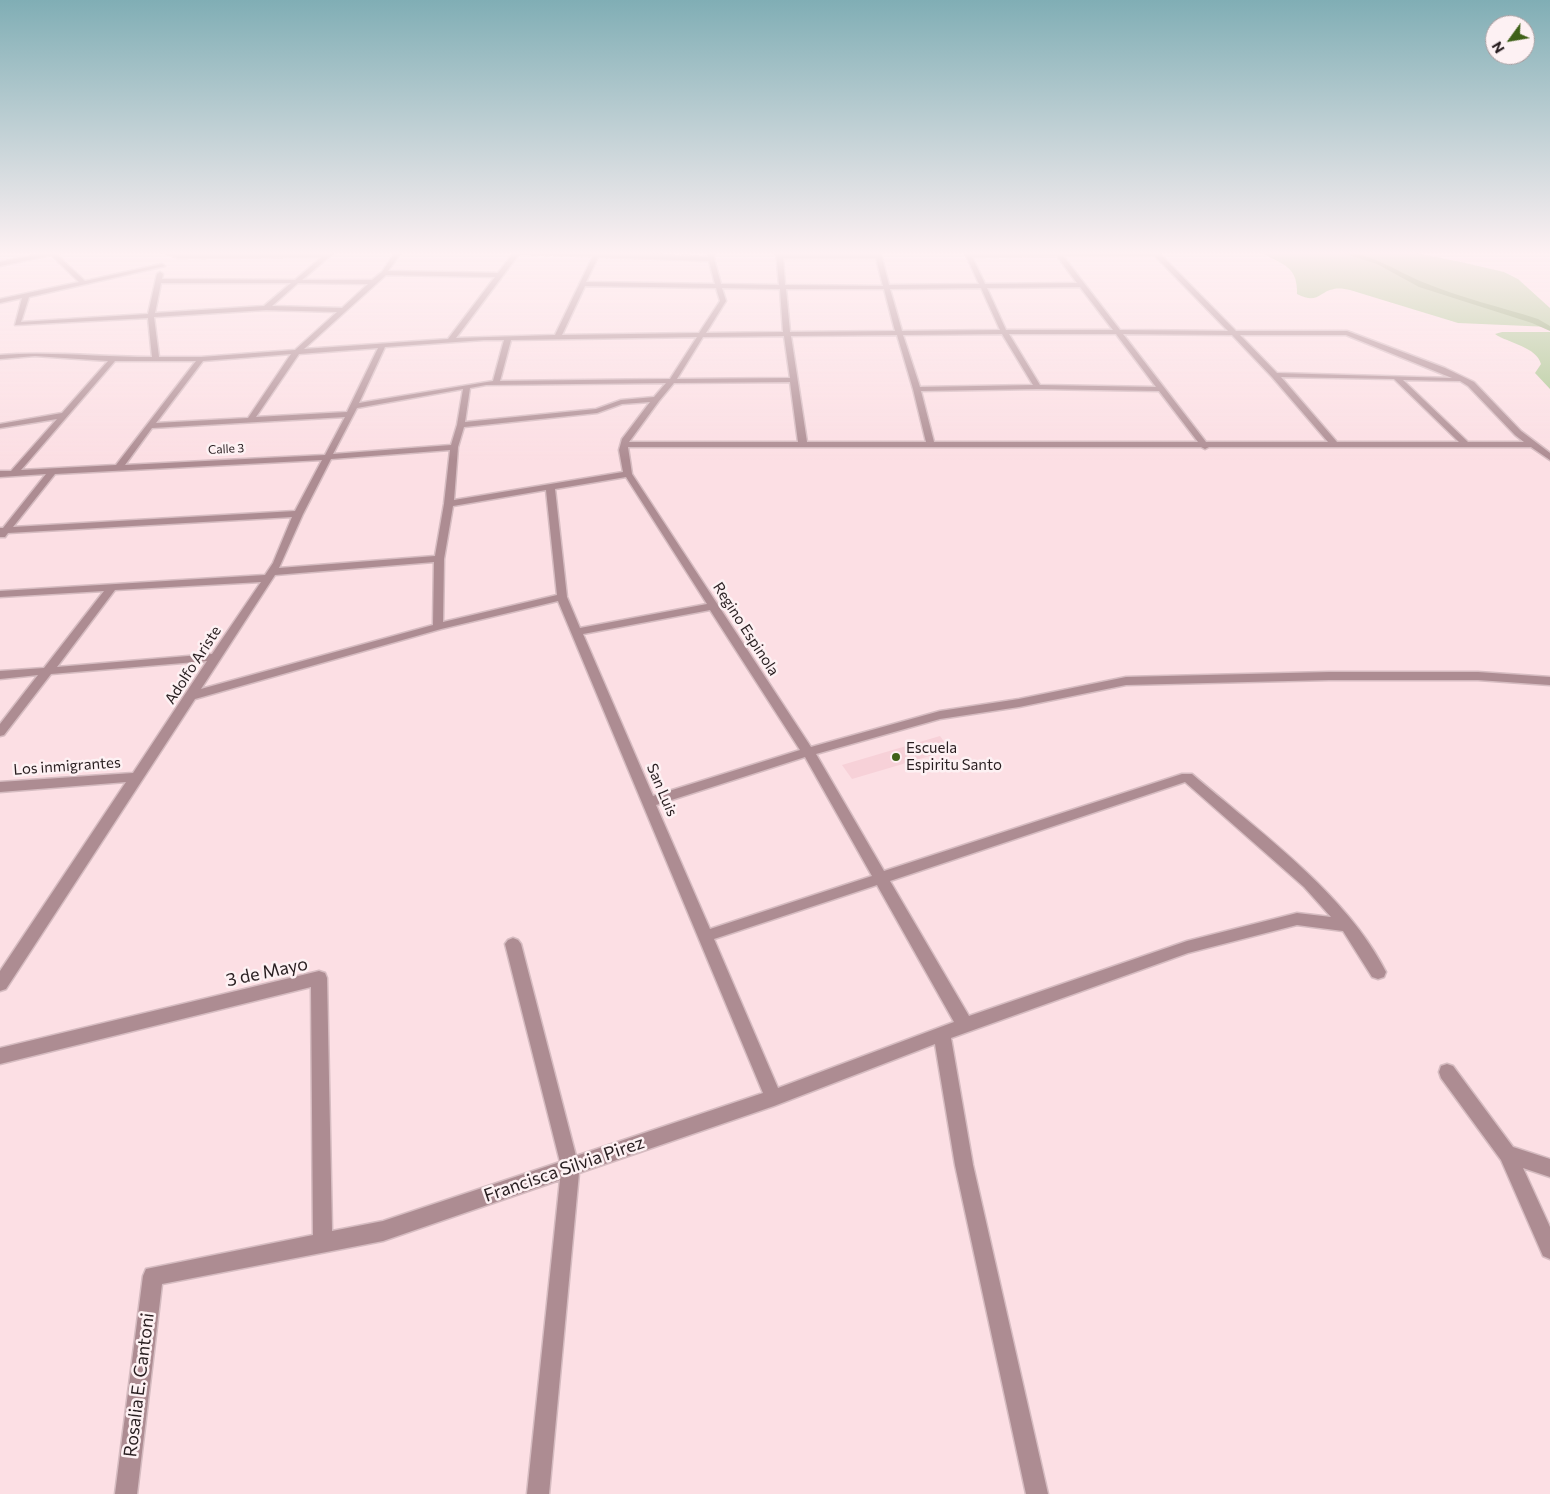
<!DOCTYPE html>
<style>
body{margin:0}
#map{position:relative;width:1550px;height:1494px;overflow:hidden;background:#fcdfe4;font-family:Commissioner,sans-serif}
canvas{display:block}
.north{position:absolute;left:1485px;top:15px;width:50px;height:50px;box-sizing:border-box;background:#fdf1f3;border:1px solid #a89d9f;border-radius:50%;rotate:238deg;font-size:14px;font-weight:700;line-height:20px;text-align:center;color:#281e20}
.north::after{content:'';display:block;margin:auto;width:18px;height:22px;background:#3f6118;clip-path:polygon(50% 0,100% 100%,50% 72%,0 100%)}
</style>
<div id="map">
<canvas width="1550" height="1494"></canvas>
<div class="north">N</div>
</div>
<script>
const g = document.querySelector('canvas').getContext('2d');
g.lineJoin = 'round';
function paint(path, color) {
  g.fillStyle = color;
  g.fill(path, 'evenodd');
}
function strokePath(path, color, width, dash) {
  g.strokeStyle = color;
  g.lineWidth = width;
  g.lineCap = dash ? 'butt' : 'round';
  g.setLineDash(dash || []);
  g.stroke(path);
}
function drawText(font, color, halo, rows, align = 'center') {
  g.font = font + ' Commissioner,sans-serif';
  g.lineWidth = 5;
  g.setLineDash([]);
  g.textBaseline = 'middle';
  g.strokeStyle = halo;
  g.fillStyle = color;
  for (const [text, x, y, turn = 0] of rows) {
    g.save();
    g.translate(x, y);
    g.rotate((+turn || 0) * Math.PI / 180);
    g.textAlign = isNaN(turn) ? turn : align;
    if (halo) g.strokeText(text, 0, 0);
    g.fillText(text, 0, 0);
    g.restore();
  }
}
paint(new Path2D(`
 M940,736L950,750L852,779L842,765Z`), '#f7d1d8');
paint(new Path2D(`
 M1258,251H1405L1461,262L1504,272L1518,279L1550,308V327L1458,323L1350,290C1345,289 1339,288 1334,289C1318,292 1318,305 1297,294C1298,264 1280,264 1258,251Z
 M1502,332H1550V389L1535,373L1541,364C1537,347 1508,343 1495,334Z`), '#a8c68e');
paint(new Path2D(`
 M1336,251C1369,251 1395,271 1425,283C1461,298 1501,307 1538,319L1550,326V331L1532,323L1419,287L1377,264Z`), '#85a468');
const minor = new Path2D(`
 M46,251H67L56,254L85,281L162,264L165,266L29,297L21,322L148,314L157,274L160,272L163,274L162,279L295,280L322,257L178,258L160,251L178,254L326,253L330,251L332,254L302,280H372L382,272L396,251H402L388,271L498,273L515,251L594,253L595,251H601L600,253L708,257V251H714V259L721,284L779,285L776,251H782V254H875L874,251H880L889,285L979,284L964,251H970L971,253L1157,251L1236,331H1347L1445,368L1474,382L1521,431L1550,453V460L1531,447H1209L1205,449L1201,447H628L632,474L811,747L940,711L1019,699L1126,677L1329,672H1478L1550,677V685L1478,680H1329L1126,685L1019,707L940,719L816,754L884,871L1182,774H1192C1256,829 1348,895 1386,972L1384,977L1378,979L1372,977L1343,931L1297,925L1188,953L951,1038L973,1165L1048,1494H1026L955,1165L935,1044L774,1106L579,1173L549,1494H527L560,1180L383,1241L162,1284L137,1494H115L143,1276L146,1269L313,1235L311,987L0,1064V1048L319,971L325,973L327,978L332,1231L383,1221L560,1162L505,944L508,940L513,938L518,940L521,944L576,1156L763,1093L558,601L441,629L195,699L6,989L0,991V971L126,782L0,792V782L133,773L207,661L51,674L4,735L0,736V724L38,675L0,679V671L44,668L104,591L0,597V591L265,575L273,563L292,517L8,533L5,537H0V528H3L46,474L0,477V471H11L57,419L0,428V424L62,413L108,361L35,356L0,359V355C51,351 101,357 152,357L148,318L15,325L22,298L0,303V299L79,282L51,255L0,266V262L47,253ZM519,254L593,256L555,335L456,338ZM1057,256L1077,283L985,284L972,257ZM1063,256H1155L1228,331L1120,330ZM598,257L709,261L715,284L586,282ZM783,258H876L883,286L785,285ZM386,275L495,277L448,339L304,349ZM161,283H291L264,306L155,313ZM298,283L368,284L342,308L272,306ZM585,286L716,288L720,301L699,333L562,335ZM1080,287L1113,330H1006L987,288ZM722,288L780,289L783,332L706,333L726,301ZM981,288L1000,330L902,331L890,289ZM786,289H884L895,331L790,332ZM266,310L337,312L295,350L201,357H159L154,317ZM1002,334L1033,385L920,387L903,335ZM1009,334H1116L1156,387L1040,385ZM1123,334L1232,335L1272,377L1328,442H1206ZM897,335L913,389L926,442H807L791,336ZM1240,335H1346L1452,378L1277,373ZM784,336L790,378L677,379L703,337ZM697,337L670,379L500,381L511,340ZM484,340H504L493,381L359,403L385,347ZM378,348L347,412L256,417L299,354ZM291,354L248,418L156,423L203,361ZM115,361H196L116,465L21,470ZM1281,377L1394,379L1459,442H1337ZM1403,380L1460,381L1468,386L1515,435L1524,442H1468ZM790,382L798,442H629L659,401L674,383ZM666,383L654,397L621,400L596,409L465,422L470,388L486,385ZM463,389L457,425L451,445L333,454L357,408ZM1038,389L1159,391L1198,442H934L921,391ZM650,402L622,439L619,450L623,472L454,500L458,447L464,427L597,413L622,404ZM345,417L325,455L125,465L152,428ZM450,450L444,504L435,556L279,568L303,514L331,459ZM322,460L295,511L13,527L55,474ZM626,477L707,604L580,628L567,597L555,489ZM546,490L557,595L443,622L444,559L453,506ZM434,562L433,625L201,689L275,575ZM261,582L212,654L57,667L115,590ZM710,610L800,750L653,796L583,634ZM805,757L872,876L710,929L656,805ZM1185,782L1304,887L1331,917L1297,913L1187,941L969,1016L890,881ZM877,885L954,1022L778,1088L714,939Z
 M1447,1064L1453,1066L1513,1147L1550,1159V1177L1523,1168L1550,1227V1259L1543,1256L1501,1160L1441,1078L1439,1072L1441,1066Z`);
strokePath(minor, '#d6bcc1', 3);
paint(minor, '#ad8c92');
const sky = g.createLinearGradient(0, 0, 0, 460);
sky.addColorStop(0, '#80aeb5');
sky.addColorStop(0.55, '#fef1f3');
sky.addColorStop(1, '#fef1f300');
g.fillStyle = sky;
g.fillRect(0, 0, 1550, 460);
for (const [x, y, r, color] of [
 [896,757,5,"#3f6118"]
]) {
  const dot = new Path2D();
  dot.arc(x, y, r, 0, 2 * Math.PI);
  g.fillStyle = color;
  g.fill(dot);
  strokePath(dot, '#fdf1f3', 2);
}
drawText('12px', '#281e20', '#fdf1f3', [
 ["Calle 3",226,449,-3]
]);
drawText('15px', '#281e20', '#fdf1f3', [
 ["Regino Espinola",746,629,57],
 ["Adolfo Ariste",193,665,-57],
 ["Los inmigrantes",67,766,-4],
 ["San Luis",662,790,67]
]);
drawText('15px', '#281e20', '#fdf1f3', [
 ["Escuela",906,748],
 ["Espiritu Santo",906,765]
], 'left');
drawText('18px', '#281e20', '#fdf1f3', [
 ["3 de Mayo",267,972,-12],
 ["Francisca Silvia Pirez",564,1169,-19],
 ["Rosalia E. Cantoni",139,1385,-83]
]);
</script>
